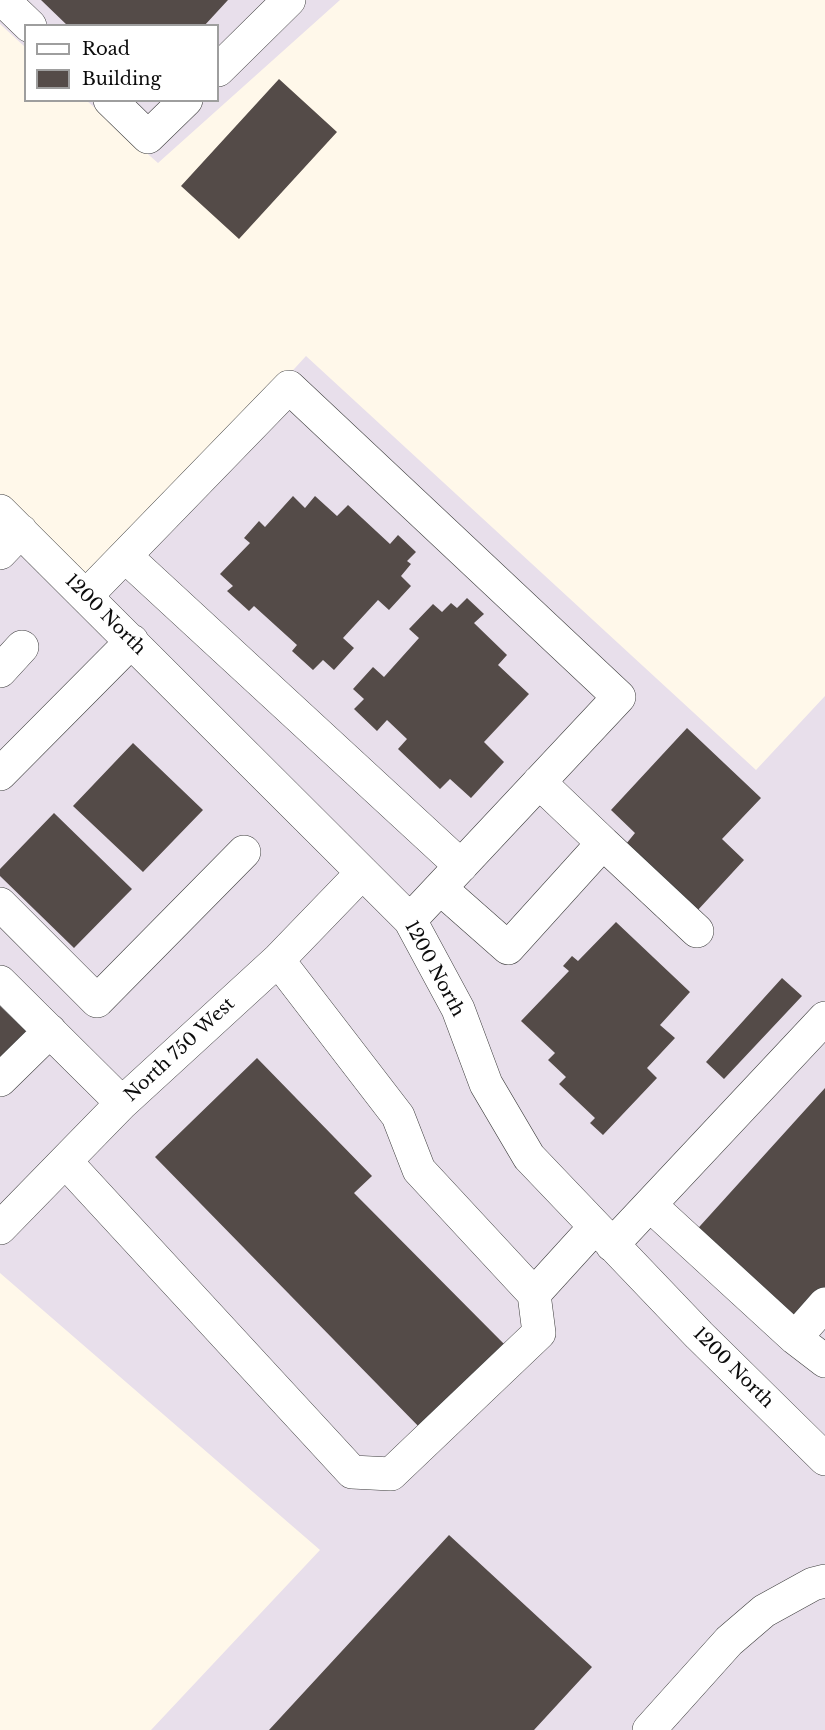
<!DOCTYPE html>
<style>
body{margin:0}
#map{position:relative;width:825px;height:1730px;overflow:hidden;background:#fff8ea;font-family:"Libre Baskerville",serif}
canvas{display:block}
.legend{position:absolute;left:24px;top:24px;width:195px;height:78px;box-sizing:border-box;background:#fff;border:2px solid #9e9e9e;margin:0;padding:8px 10px;list-style:none;font-size:18px;color:#0c0c0c}
.legend li{display:flex;align-items:center;gap:12px;height:30px}
.legend b{width:30px;border:2px solid #9e9e9e}
</style>
<div id="map">
<canvas width="825" height="1730"></canvas>
<ul class="legend">
<li><b style="height:8px;background:#fff"></b>Road</li>
<li><b style="height:16px;background:#544b48"></b>Building</li>
</ul>
</div>
<script>
const g = document.querySelector('canvas').getContext('2d');
g.lineJoin = 'round';
function paint(path, color) {
  g.fillStyle = color;
  g.fill(path, 'evenodd');
}
function strokePath(path, color, width, dash) {
  g.strokeStyle = color;
  g.lineWidth = width;
  g.lineCap = dash ? 'butt' : 'round';
  g.setLineDash(dash || []);
  g.stroke(path);
}
function drawText(font, color, halo, rows, align = 'center') {
  g.font = font + ' "Libre Baskerville",serif';
  g.lineWidth = 6;
  g.setLineDash([]);
  g.textBaseline = 'middle';
  g.strokeStyle = halo;
  g.fillStyle = color;
  for (const [text, x, y, turn = 0] of rows) {
    g.save();
    g.translate(x, y);
    g.rotate((+turn || 0) * Math.PI / 180);
    g.textAlign = isNaN(turn) ? turn : align;
    if (halo) g.strokeText(text, 0, 0);
    g.fillText(text, 0, 0);
    g.restore();
  }
}
paint(new Path2D(`
 M0,0H340L158,163L87,101L218,100V26H26L25,47L0,24Z
 M306,356L756,770L825,696V1730H151L320,1550L0,1273V510L87,595Z`), '#e8dfeb');
paint(new Path2D(`
 M41,0H228L204,26H68Z
 M279,79L337,132L239,239L181,186Z
 M293,496L305,508L315,496L337,516L348,505L390,544L398,535L416,552L407,561L411,564L401,576L411,586L389,610L378,600L343,638L354,648L334,670L323,660L313,670L292,651L297,645L254,606L249,611L227,591L233,586L220,574L250,543L244,538L259,521L265,527Z
 M467,598L484,614L474,623L507,655L498,665L529,694L484,742L504,762L471,798L450,779L440,789L398,749L407,739L387,720L377,731L354,709L364,699L353,689L373,667L384,677L419,638L409,629L433,604L442,612L451,603L457,608Z
 M687,728L761,798L722,839L744,860L697,911L626,844L635,833L611,810Z
 M133,743L203,810L143,872L73,806Z
 M54,813L132,889L74,948L0,876V869Z
 M616,922L690,992L660,1025L675,1038L647,1068L657,1078L603,1135L590,1123L595,1118L559,1084L566,1077L548,1060L555,1053L521,1021L569,971L563,966L572,956L578,961Z
 M782,978L802,996L724,1079L706,1062Z
 M0,1006L30,1035L0,1066Z
 M257,1058L372,1176L354,1193L508,1348L424,1432L155,1157Z
 M825,1088V1287L792,1324L691,1236Z
 M449,1535L592,1667L534,1730H269Z`), '#544b48');
const minor = new Path2D(`
 M3,0L30,26
 M218,70L289,0
 M110,100L148,137L186,100
 M0,511L410,920L458,1009L486,1084L529,1157L699,1335L825,1459
 M0,553L21,531
 M125,556L461,866
 M86,596L289,387L619,697L410,920
 M0,671L22,647
 M0,774L132,641
 M603,843L697,931
 M440,888L508,948L603,843L539,782
 M0,904L97,1001L244,852
 M278,960L398,1116L419,1170L534,1294L595,1227
 M0,982L122,1103
 M0,1080L50,1031
 M66,1162L352,1472L391,1474L539,1333L534,1294
 M650,1205L795,1338L825,1361
 M0,1228L122,1103L278,960L362,873
 M612,1245L825,1018
 M795,1338L825,1304
 M649,1730L729,1641L764,1611L813,1584L825,1581`);
strokePath(minor, '#3f3f3f', 34);
strokePath(minor, '#fff', 33);
drawText('18px', '#0c0c0c', '#fff', [
 ["1200 North",105,615,45],
 ["1200 North",434,969,62],
 ["North 750 West",180,1050,-43],
 ["1200 North",733,1368,45]
]);
</script>
